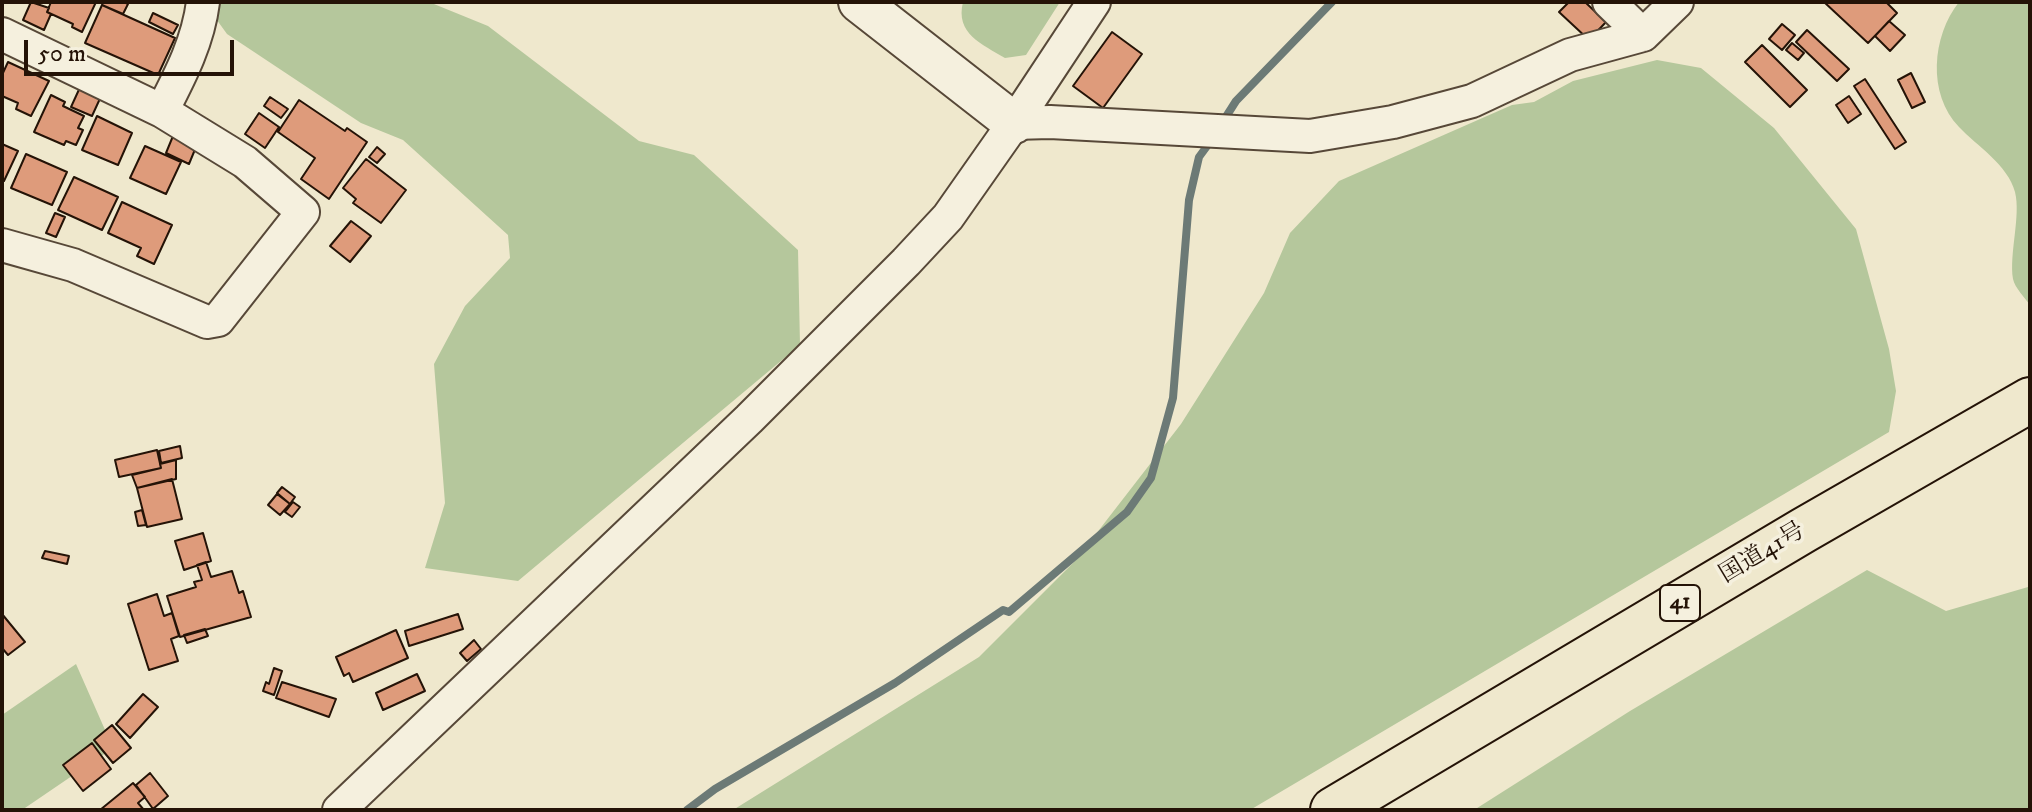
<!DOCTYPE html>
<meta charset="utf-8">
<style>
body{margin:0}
#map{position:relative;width:2032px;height:812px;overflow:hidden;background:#efe8cd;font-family:"IM FELL DW Pica",serif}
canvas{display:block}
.frame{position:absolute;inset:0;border:4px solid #241307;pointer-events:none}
.scale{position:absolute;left:24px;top:40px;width:210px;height:36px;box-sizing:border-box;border:4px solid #241307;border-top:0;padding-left:10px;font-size:24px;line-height:28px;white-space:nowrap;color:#241307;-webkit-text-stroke:6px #f5f0de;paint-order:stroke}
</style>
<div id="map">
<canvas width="2032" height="812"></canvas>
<div class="frame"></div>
<div class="scale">50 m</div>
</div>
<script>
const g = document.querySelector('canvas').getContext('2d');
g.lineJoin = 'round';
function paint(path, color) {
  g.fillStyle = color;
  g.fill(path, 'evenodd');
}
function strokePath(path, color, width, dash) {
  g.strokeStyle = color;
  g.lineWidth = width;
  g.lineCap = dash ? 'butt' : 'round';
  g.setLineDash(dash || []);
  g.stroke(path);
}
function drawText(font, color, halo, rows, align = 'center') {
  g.font = font + ' "IM FELL DW Pica","Noto Serif JP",serif';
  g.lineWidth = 7;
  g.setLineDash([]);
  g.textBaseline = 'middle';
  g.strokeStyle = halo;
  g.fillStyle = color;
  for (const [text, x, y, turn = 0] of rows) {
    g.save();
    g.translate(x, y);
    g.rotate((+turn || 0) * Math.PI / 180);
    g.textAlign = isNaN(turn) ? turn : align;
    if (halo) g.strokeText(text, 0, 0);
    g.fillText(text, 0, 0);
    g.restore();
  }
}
paint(new Path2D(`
 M219,2H429L488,26L639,141L694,155L798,250L800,345L518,581L425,568L445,503L434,364L465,306L510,258L508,235L403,140L361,123L227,34L214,16Z
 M963,2H1060L1026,55L1005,58C982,44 955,34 963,2Z
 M1959,2H2030V305C2025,298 2015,288 2013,279C2009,254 2021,216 2015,192C2008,165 1977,146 1959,127C1927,94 1932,36 1959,2Z
 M1657,60L1701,68L1774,128L1856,229L1889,349L1896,391L1889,432L1250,810H733L979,657L1075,561L1181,424L1264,293L1290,233L1339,181L1512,105L1534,102L1573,81Z
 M1867,570L1946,611L2028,587L2030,584V810H1474L1630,711Z
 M76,664L113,748L22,810H2V715Z`), '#b5c79c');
strokePath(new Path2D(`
 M1222,123L1236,101L1332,2
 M687,810L715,789L895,683L1003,610L1009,612L1127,512L1151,478L1173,398L1189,200L1199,157L1213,138`), '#6c7a76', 8);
const building = new Path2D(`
 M31,2L49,8L47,12L51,14L44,30L23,20Z
 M51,2H96L82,32L72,27L73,24L47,12Z
 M103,2H124L128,4L123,14L102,5Z
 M1569,2H1585L1606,22L1589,40L1559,12Z
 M1824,2H1886L1897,13L1868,43Z
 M102,5L175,38L158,75L85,43Z
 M153,13L178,25L173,34L149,22Z
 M1889,21L1905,35L1890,51L1875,36Z
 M1782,24L1795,35L1782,50L1769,39Z
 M1807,30L1849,69L1837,81L1796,42Z
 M1112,32L1142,54L1103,108L1073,86Z
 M1792,43L1804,53L1798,60L1786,50Z
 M1762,45L1807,90L1790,107L1745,62Z
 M8,62L49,81L31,116L16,109L18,103L2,96V75Z
 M1911,73L1925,102L1912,108L1898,80Z
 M1865,79L1906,142L1895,149L1854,86Z
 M82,83L103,92L92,116L71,107Z
 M51,95L65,102L63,106L84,116L78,128L83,130L76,145L66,141L64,145L34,132Z
 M1849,96L1861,114L1848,123L1836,105Z
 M270,97L288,109L281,118L264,106Z
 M299,100L345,131L347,128L367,142L329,199L301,179L315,158L278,132Z
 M259,113L279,127L265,148L245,134Z
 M97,116L132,133L118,165L82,150Z
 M173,136L196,147L189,164L166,153Z
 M2,144L18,151L4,181L2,180Z
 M145,146L181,162L166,194L130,178Z
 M377,147L385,154L377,163L369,157Z
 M26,154L67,172L52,205L11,188Z
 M366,159L406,190L381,223L353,203L356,199L343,188Z
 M74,177L118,197L102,230L58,210Z
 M122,202L172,225L154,264L137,256L141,248L108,233Z
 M55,213L65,217L56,237L46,233Z
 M351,221L371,236L350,262L330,246Z
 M180,446L182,458L161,463L159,451Z
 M157,450L161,468L119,477L115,460Z
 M176,460V479L137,488L132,475L161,468L160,464Z
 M172,479L182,519L147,527L137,488Z
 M282,487L295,497L290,504L277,493Z
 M277,494L290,504L280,515L268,505Z
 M293,502L300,507L292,517L285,512Z
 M142,510L146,525L138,526L135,512Z
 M203,533L211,561L184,570L175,541Z
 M45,551L69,556L67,564L42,558Z
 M206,562L211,577L232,571L239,593L243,591L251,617L180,637L167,596L196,587L194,582L202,580L197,565Z
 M157,594L164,616L172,613L179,636L171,639L178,661L149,670L128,604Z
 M2,614L25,642L8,655L2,648Z
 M458,614L463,629L409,646L405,631Z
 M205,629L208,636L187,643L184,635Z
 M396,630L408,658L353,682L349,673L344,676L336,657Z
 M474,640L481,649L467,661L460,653Z
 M274,668L282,671L274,695L263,691L266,682L269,684Z
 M417,674L425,691L383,710L376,693Z
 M282,682L336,699L329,717L276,698Z
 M143,694L158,707L130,738L116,724Z
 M112,725L131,748L113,763L94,740Z
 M92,743L111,769L83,791L63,765Z
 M150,773L168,796L153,809L136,785Z
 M133,783L145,797L138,803L144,810H100Z`);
paint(building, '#de9b7b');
strokePath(building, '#241307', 2);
const minor = new Path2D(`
 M1609,2L1643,35
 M2,34L162,111L245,162L303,212L218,320L207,322L73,265L2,245
 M162,111C180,76 198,42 203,2
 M1014,123L1050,122L1310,136L1393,122L1472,101L1570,55L1643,35L1677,2
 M339,810L749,419L906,262L948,217L1014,123L1094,2`);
const tertiary = new Path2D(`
 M859,2L1014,123`);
const trunk = new Path2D(`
 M1333,810L1804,530L2030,400`);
strokePath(minor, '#574838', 36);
strokePath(tertiary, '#574838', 44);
strokePath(trunk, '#241307', 48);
strokePath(minor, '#f5f0de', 32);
strokePath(tertiary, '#f5f0de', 40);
strokePath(trunk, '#efe8cd', 44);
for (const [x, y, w] of [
 [1680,603,40]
]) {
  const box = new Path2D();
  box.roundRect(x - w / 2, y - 18, w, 36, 6);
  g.fillStyle = '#f5f0de';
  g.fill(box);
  strokePath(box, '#241307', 2);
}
drawText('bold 22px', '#241307', null, [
 ["41",1680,603]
]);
drawText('24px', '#241307', '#f5f0de', [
 ["国道41号",1763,554,-31]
]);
</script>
